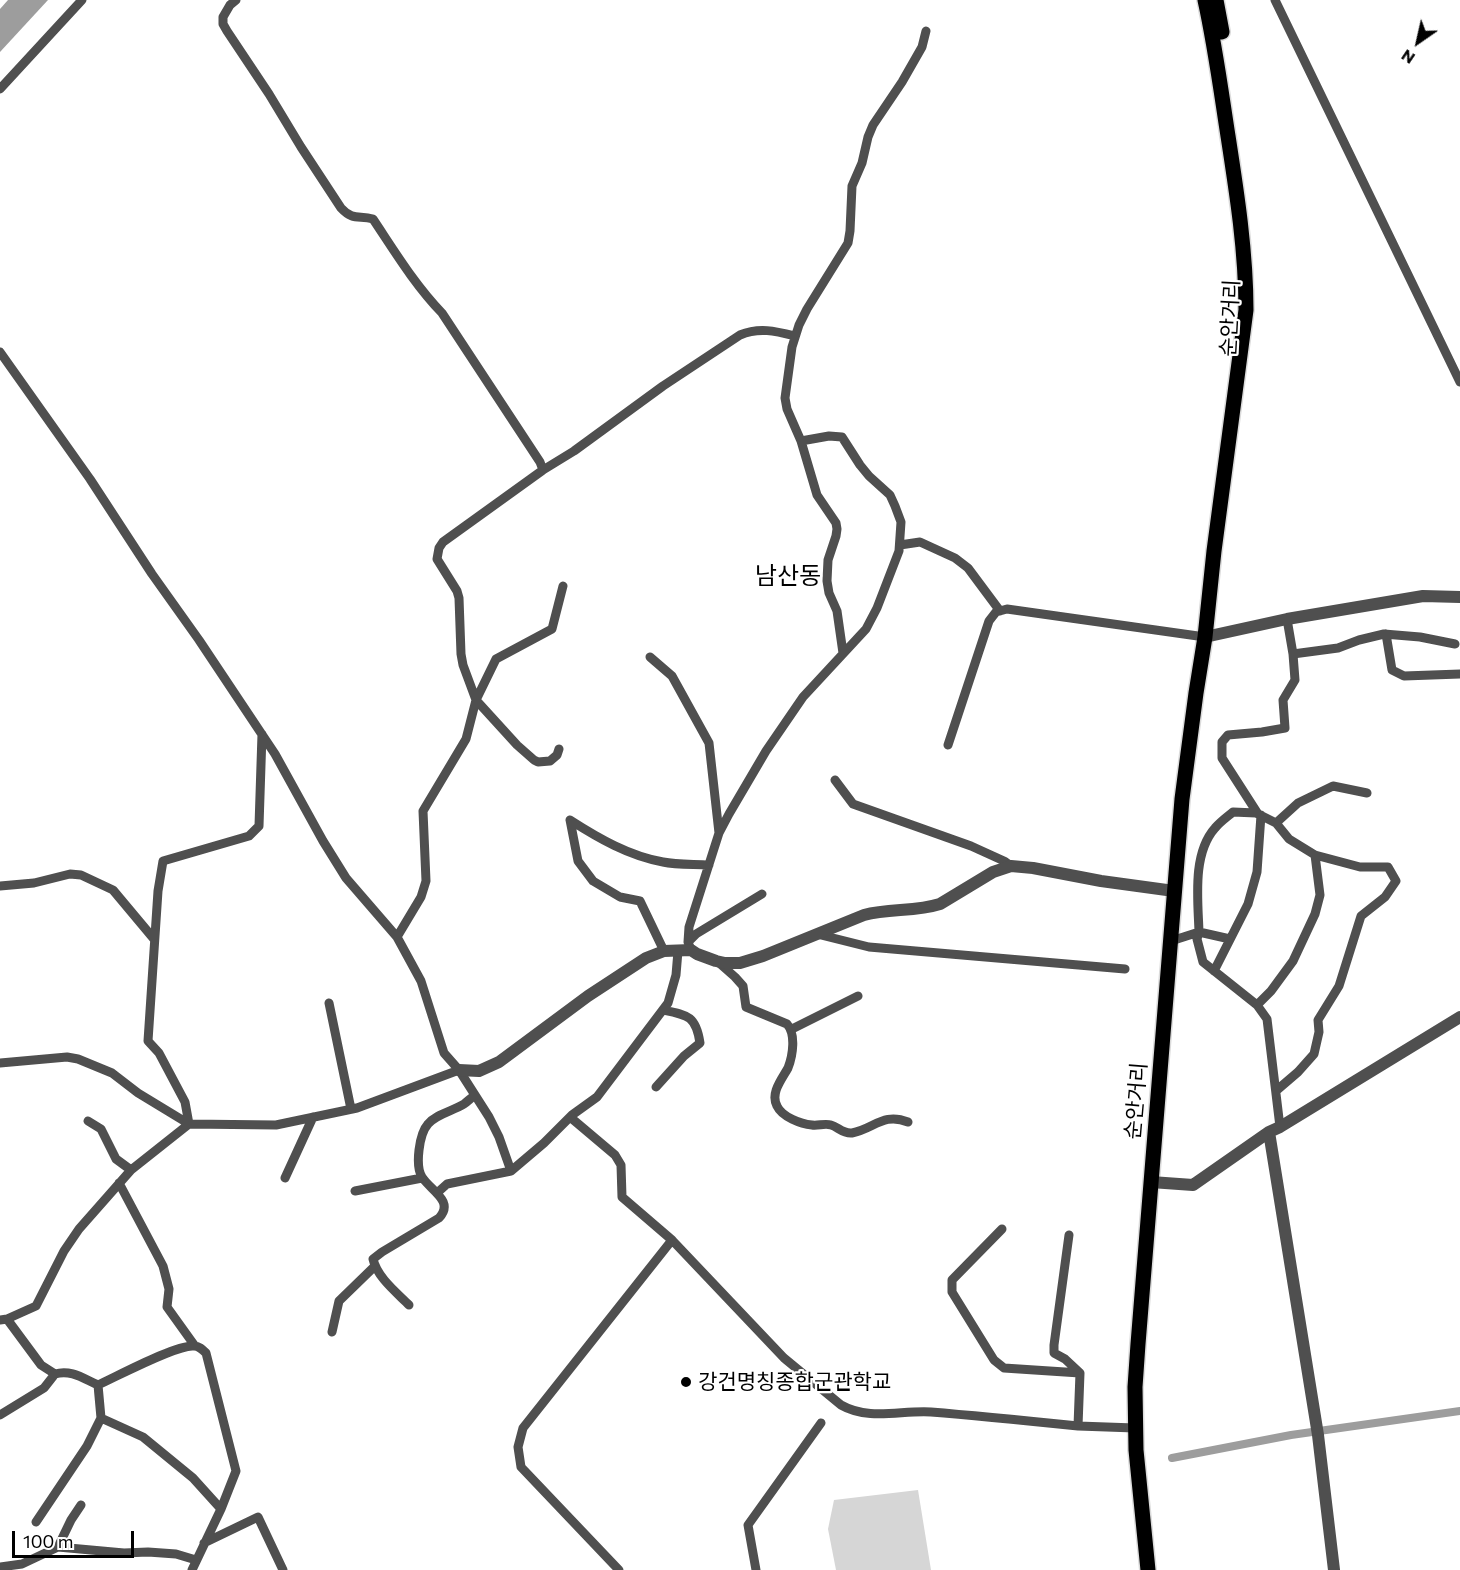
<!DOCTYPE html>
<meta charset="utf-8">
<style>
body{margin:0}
#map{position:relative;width:1460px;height:1570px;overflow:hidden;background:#fff;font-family:Commissioner,sans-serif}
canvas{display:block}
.north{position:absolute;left:1388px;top:12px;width:60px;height:60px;-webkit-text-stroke:4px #fff;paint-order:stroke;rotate:214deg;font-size:16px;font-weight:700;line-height:24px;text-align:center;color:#000}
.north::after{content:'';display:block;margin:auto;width:21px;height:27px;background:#000;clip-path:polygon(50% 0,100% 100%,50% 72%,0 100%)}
.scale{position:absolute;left:12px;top:1531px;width:122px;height:27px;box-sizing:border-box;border:3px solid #000;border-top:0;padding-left:8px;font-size:18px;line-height:21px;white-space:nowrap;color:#000;-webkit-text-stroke:4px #fff;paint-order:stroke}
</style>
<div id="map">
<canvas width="1460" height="1570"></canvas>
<div class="north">N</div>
<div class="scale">100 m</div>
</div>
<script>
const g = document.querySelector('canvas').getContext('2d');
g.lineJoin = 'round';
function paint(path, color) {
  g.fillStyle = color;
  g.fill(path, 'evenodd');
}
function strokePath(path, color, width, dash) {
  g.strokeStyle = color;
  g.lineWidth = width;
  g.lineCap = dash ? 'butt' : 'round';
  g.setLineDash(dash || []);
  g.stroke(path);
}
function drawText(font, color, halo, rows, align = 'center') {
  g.font = font + ' Commissioner,"Noto Sans KR",sans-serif';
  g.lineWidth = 4.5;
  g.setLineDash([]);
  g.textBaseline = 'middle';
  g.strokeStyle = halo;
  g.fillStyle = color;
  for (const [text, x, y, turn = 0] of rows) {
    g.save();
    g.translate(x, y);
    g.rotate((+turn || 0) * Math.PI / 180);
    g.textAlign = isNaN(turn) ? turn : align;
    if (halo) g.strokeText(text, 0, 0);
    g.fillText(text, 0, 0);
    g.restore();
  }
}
paint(new Path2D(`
 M918,1490L931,1570H836L828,1529L834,1500Z`), '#d6d6d6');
paint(new Path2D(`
 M8,0H48L0,52V9Z`), '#9d9d9d');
strokePath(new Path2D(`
 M1172,1458L1291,1435L1460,1411`), '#9d9d9d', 8);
const primary = new Path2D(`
 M1216,0L1222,32
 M1148,1570L1136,1450L1135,1387L1138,1344L1182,799L1196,693L1205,637L1214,551L1246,310C1246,252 1237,194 1228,136C1221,91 1215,45 1205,0`);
strokePath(primary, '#dbdbdb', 18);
strokePath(new Path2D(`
 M236,0L230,5L223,17V24L227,31L269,94L301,147L341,208C353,221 359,215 373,219C395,252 415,285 442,313L540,462L543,470
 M1275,0L1460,382
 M0,89L82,0
 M0,352L90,479L152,574L199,640L275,754L323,841L346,878L397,937L421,981L444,1053L459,1070L489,1117L499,1137L511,1171
 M900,545L920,542L955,558L968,568L1000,611
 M1287,619L1293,654L1338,648L1359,640L1384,634L1420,637L1455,644
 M1386,634L1392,670L1404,676L1460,674
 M843,653L837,611L829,593L827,581L828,560L836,536L837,529L836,523L817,495L801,441L787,409L785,398L792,347L799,325L807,309L848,243L850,231L852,186L862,163L868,137L873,125L902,82L922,47L926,31
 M650,657L672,676L709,743L719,833
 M948,745L989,621L996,612L1007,609L1205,637
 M559,749L557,755L550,761L538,762L534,760L517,745L476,700L463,665L461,654L459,598L457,591L437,559L439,548L443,542L543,470L574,451L663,386L740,335C759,327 775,331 795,336
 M835,780L853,804L971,846L1004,861L1011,866
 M1258,814L1222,758V742L1228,735L1262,732L1285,728L1283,700L1295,680L1293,654
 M570,820L578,861L593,881L620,897L640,901L664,951
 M570,820C598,838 629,856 663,862C677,865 694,864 709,865
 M1276,823L1256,813L1233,812C1227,817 1220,822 1215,828C1192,854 1198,900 1199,932L1197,939L1203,962L1257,1005L1267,1019L1280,1127
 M0,886L34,883L70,874L81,875L113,890L154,939
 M817,934L869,947L1125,969
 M397,937L421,897L426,881L423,811L466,739L476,700L496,659L552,629L563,586
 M1171,941L1199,932L1230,939
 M688,942L696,934L762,894
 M691,950L688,942L689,927L719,833L729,814L766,751L803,697L866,629L877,608L899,551L901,522L895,506L890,495L869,476L860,465L842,437L829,436L801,441
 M718,962L735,977L743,986L746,1007L787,1024C796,1034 793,1055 788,1068C782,1079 770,1093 777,1106C782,1117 801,1124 812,1125C818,1126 825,1123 831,1125C838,1127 843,1134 852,1133C874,1129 883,1112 908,1122
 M1214,971L1248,904L1257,872L1261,815
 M329,1003L351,1109
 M1257,1005L1271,991L1293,961L1315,914L1320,895L1315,855
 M792,1029L858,996
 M0,1063L67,1057L78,1059L112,1073L138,1093L189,1124
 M656,1087L684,1056L700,1043C696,1016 688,1015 663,1010
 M1277,1090L1298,1072L1314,1054L1319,1032L1318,1020L1339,986L1361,916L1385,897L1396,881L1388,867H1360L1315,855L1289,839L1276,823L1298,803L1333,786L1367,793
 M570,1117L615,1155L621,1165L622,1197L672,1240L523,1428L518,1447L521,1467L619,1570
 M88,1121L101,1129L116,1159L131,1170
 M189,1124L185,1102L159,1053L148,1041L158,891L163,861L249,836L259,826L262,734
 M285,1178L313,1117
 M119,1183L163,1266L169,1289L167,1307L195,1346
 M355,1191L422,1178
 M437,1193L447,1184L511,1171L544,1143L572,1115L597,1097L668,1003L676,975L678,951
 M1002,1229L952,1280V1292L994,1360L1004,1368L1080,1373L1078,1426L1135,1428
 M1069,1235L1054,1345V1353L1065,1359L1080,1373
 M672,1240L784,1358L841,1405C869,1421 901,1410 931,1412C980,1416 1029,1421 1078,1426
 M409,1305C396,1292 377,1277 373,1259L382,1252L439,1218C455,1201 430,1190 422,1177C415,1166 419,1134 428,1124C436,1114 453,1111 464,1104C468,1101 471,1098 475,1095
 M7,1319L41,1365L55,1374C71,1369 84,1379 98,1385
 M0,1320L7,1319L36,1306L64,1251L79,1229L131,1170L189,1124L276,1125L357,1108L459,1070
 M332,1332L339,1301L375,1266
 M98,1385C116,1377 177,1344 194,1346C199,1346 202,1349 206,1353L236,1471L221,1509L192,1570
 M0,1415L44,1388L55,1374
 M101,1418L143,1437L193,1478L221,1509
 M36,1522L87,1446L101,1418L98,1385
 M204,1543L258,1517L283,1570
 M58,1547L71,1520L81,1505
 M0,1567L22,1564L58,1547L124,1553L148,1552L176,1554L196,1560
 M756,1570L748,1525L821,1423`), '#4f4f4f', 9);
strokePath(new Path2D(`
 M1205,637L1287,619L1423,596L1460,597
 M459,1070L479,1071L499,1062L588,996L646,958L664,951L691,950L697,954L716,961L725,963H740L763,956L864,915C889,908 915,912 940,904L993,872L1011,866L1033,868L1101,881L1174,891
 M1269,1132L1318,1435L1334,1570
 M1151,1182L1193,1185L1269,1132L1280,1127L1460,1017`), '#4f4f4f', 12);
strokePath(primary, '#000', 15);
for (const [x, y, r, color] of [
 [686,1382,6,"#000"]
]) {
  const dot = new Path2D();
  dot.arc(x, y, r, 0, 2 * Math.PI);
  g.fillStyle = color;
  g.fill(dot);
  strokePath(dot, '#fff', 2);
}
drawText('21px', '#000', '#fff', [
 ["순안거리",1230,318,-87],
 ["순안거리",1136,1101,-85]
]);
drawText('21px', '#000', '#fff', [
 ["강건명칭종합군관학교",698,1382]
], 'left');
drawText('24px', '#000', '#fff', [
 ["남산동",788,576]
]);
</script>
